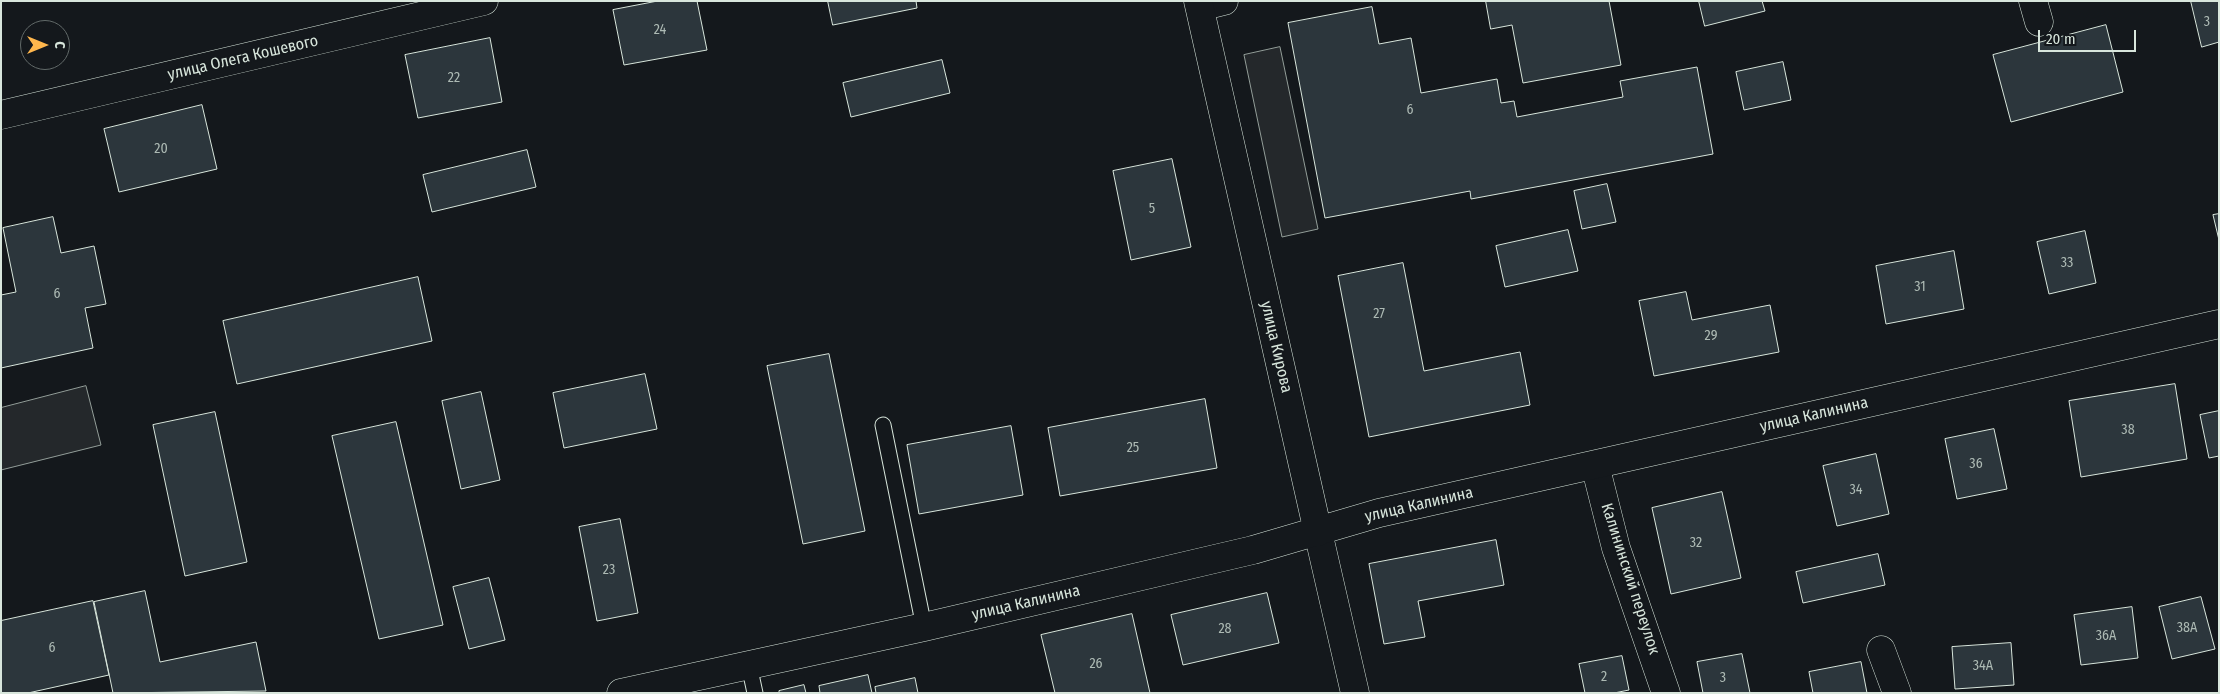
<!DOCTYPE html>
<meta charset="utf-8">
<style>
body{margin:0}
#map{position:relative;width:2220px;height:694px;overflow:hidden;background:#14181c;font-family:"Fira Sans Condensed",sans-serif}
canvas{display:block}
.frame{position:absolute;inset:0;border:2px solid #d8e6dc;pointer-events:none}
.north{position:absolute;left:20px;top:20px;width:50px;height:50px;box-sizing:border-box;background:#14181c;border:1px solid #626a69;border-radius:50%;rotate:90deg;font-size:14px;font-weight:700;line-height:20px;text-align:center;color:#d8e6dc}
.north::after{content:'';display:block;margin:auto;width:18px;height:22px;background:#ffb74d;clip-path:polygon(50% 0,100% 100%,50% 72%,0 100%)}
.scale{position:absolute;left:2038px;top:30px;width:98px;height:22px;box-sizing:border-box;border:2px solid #d8e6dc;border-top:0;padding-left:6px;font-size:15px;line-height:18px;white-space:nowrap;color:#d8e6dc;-webkit-text-stroke:4px #14181c;paint-order:stroke}
</style>
<div id="map">
<canvas width="2220" height="694"></canvas>
<div class="frame"></div>
<div class="north">С</div>
<div class="scale">20 m</div>
</div>
<script>
const g = document.querySelector('canvas').getContext('2d');
g.lineJoin = 'round';
function paint(path, color) {
  g.fillStyle = color;
  g.fill(path, 'evenodd');
}
function strokePath(path, color, width, dash) {
  g.strokeStyle = color;
  g.lineWidth = width;
  g.lineCap = dash ? 'butt' : 'round';
  g.setLineDash(dash || []);
  g.stroke(path);
}
function drawText(font, color, halo, rows, align = 'center') {
  g.font = font + ' "Fira Sans Condensed",sans-serif';
  g.lineWidth = 4;
  g.setLineDash([]);
  g.textBaseline = 'middle';
  g.strokeStyle = halo;
  g.fillStyle = color;
  for (const [text, x, y, turn = 0] of rows) {
    g.save();
    g.translate(x, y);
    g.rotate((+turn || 0) * Math.PI / 180);
    g.textAlign = isNaN(turn) ? turn : align;
    if (halo) g.strokeText(text, 0, 0);
    g.fillText(text, 0, 0);
    g.restore();
  }
}
const parking = new Path2D(`
 M1280,47L1318,229L1282,237L1244,55Z
 M86,386L101,445L1,470V408Z`);
paint(parking, '#24282b');
strokePath(parking, '#939e99', 1);
const building = new Path2D(`
 M658,1H697L707,50L624,65L613,10Z
 M828,1H916L917,8L833,25Z
 M1486,1H1609L1621,65L1523,83L1512,25L1491,29Z
 M1699,1H1762L1765,11L1705,26Z
 M2191,1H2219V42L2202,47Z
 M1372,7L1379,44L1411,38L1421,93L1497,79L1501,103L1514,101L1517,117L1623,97L1620,81L1697,67L1713,154L1471,199L1470,191L1325,218L1288,23Z
 M2106,25L2123,92L2011,122L1993,55Z
 M490,38L502,102L418,118L405,55Z
 M942,60L950,93L851,117L843,83Z
 M1783,62L1791,100L1744,110L1736,72Z
 M202,105L217,169L119,192L104,129Z
 M527,150L536,187L432,212L423,175Z
 M1172,159L1191,247L1131,260L1113,171Z
 M1607,184L1616,222L1582,229L1574,191Z
 M2219,214V240L2213,215Z
 M53,217L61,253L94,246L106,304L85,308L93,348L1,368V295L16,292L3,228Z
 M1568,230L1578,271L1505,287L1496,246Z
 M2085,231L2096,283L2049,294L2037,242Z
 M1954,251L1964,309L1886,324L1876,266Z
 M1403,263L1424,371L1520,352L1530,405L1369,437L1338,276Z
 M418,277L432,341L237,384L223,321Z
 M1686,292L1692,320L1770,305L1779,352L1654,376L1639,301Z
 M829,354L865,531L803,544L767,366Z
 M645,374L657,429L564,448L553,393Z
 M2175,384L2187,459L2081,477L2069,401Z
 M481,392L500,480L461,489L442,401Z
 M1205,399L1217,468L1060,496L1048,428Z
 M2219,411V456L2209,458L2200,415Z
 M215,412L247,562L185,576L153,425Z
 M396,422L443,625L379,639L332,436Z
 M1011,426L1023,495L919,514L907,445Z
 M1994,429L2007,489L1957,499L1945,439Z
 M1876,454L1889,514L1837,526L1823,466Z
 M1722,492L1741,578L1671,594L1652,508Z
 M620,519L638,613L597,621L579,527Z
 M1496,540L1504,585L1418,601L1425,637L1384,644L1369,564Z
 M1878,554L1885,585L1803,603L1796,572Z
 M489,578L505,640L469,649L453,587Z
 M145,591L160,662L256,642L266,691L113,693L94,602Z
 M1267,593L1279,643L1183,665L1171,615Z
 M2201,597L2215,649L2172,659L2159,607Z
 M93,601L109,675L28,693H1V621Z
 M2132,607L2138,658L2081,665L2074,615Z
 M1132,614L1150,693H1055L1041,635Z
 M2011,643L2014,685L1955,689L1952,647Z
 M1742,654L1750,693H1703L1697,662Z
 M1622,656L1629,690L1614,693H1585L1579,664Z
 M1861,662L1867,693H1813L1809,672Z
 M868,675L872,693H820L819,686Z
 M915,678L918,693H876L875,687Z
 M804,685L806,693H779V691Z`);
paint(building, '#2c363c');
strokePath(building, '#d8e6dc', 1);
const lane = new Path2D(`
 M883,425L924,627
 M749,665L755,693`);
const street = new Path2D(`
 M2033,1L2039,22
 M1200,7L1224,1
 M1,115L484,1
 M1595,465L1616,548L1666,693
 M1318,532L1355,693
 M1881,650L1897,693`);
const secondary = new Path2D(`
 M1198,1L1318,532
 M621,693L924,627L1253,550L1379,513L2219,324`);
strokePath(lane, '#d8e6dc', 17);
strokePath(street, '#d8e6dc', 29);
strokePath(secondary, '#d8e6dc', 29);
strokePath(lane, '#14181c', 15);
strokePath(street, '#14181c', 28);
strokePath(secondary, '#14181c', 28);
drawText('14px', '#adbab4', null, [
 ["3",2207,22],
 ["24",660,30],
 ["22",454,78],
 ["6",1410,110],
 ["20",161,149],
 ["5",1152,209],
 ["33",2067,263],
 ["31",1920,287],
 ["6",57,294],
 ["27",1379,314],
 ["29",1711,336],
 ["38",2128,430],
 ["25",1133,448],
 ["36",1976,464],
 ["34",1856,490],
 ["32",1696,543],
 ["23",609,570],
 ["38А",2187,628],
 ["28",1225,629],
 ["36А",2106,636],
 ["6",52,648],
 ["26",1096,664],
 ["34А",1983,666],
 ["2",1604,677],
 ["3",1723,678]
]);
drawText('16px', '#d8e6dc', '#14181c', [
 ["улица Олега Кошевого",243,58,-13],
 ["улица Кирова",1276,347,77],
 ["улица Калинина",1814,415,-13],
 ["улица Калинина",1419,505,-13],
 ["Калининский переулок",1630,579,72],
 ["улица Калинина",1026,603,-13]
]);
</script>
